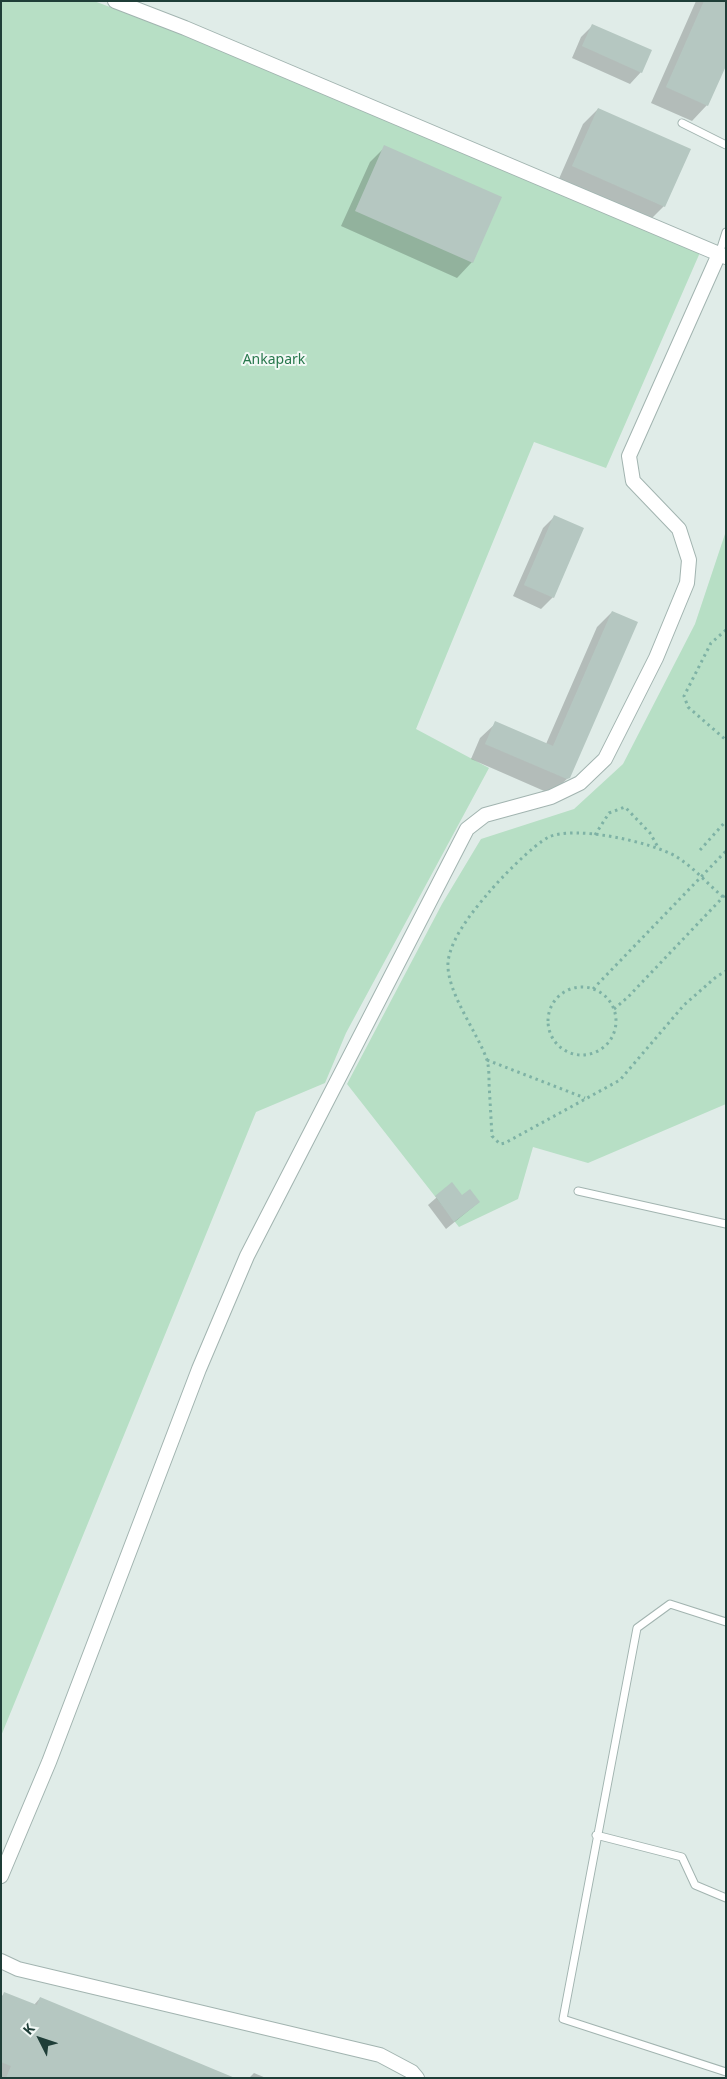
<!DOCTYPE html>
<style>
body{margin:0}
#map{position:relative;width:727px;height:2079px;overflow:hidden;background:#e0ece8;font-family:"Noto Sans",sans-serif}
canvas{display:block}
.frame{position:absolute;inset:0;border:2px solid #1f3e38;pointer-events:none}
.north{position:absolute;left:15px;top:2014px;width:50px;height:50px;-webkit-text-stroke:4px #f1f8f5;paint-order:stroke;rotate:311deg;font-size:14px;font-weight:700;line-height:20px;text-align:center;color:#1f3e38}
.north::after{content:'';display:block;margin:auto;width:18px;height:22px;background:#1f3e38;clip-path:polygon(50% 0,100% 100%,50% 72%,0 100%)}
</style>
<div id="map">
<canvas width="727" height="2079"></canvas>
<div class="frame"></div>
<div class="north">K</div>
</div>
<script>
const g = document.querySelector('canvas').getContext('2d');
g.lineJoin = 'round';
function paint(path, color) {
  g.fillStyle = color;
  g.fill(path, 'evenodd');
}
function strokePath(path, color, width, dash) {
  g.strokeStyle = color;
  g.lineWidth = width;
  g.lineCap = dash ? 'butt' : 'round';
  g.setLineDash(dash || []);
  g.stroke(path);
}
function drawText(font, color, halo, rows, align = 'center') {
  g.font = font + ' "Noto Sans",sans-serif';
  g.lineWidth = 4;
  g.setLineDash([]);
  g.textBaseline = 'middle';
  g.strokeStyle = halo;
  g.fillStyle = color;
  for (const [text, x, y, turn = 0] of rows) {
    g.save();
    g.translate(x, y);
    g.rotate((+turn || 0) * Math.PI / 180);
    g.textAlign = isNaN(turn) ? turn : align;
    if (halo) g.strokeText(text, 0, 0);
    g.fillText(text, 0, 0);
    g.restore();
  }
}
paint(new Path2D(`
 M1,1H94L455,137L705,241L606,468L534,442L416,729L489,768L346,1033L325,1083L256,1112L1,1736Z
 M726,531V1104L588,1163L533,1147L518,1199L459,1227L347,1084L442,904L481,839L574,809L623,764L695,624Z`), '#b7dfc5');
paint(new Path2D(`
 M696,1H726L707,105L692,121L651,103Z
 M593,25L641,72L630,84L572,58L581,37Z
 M598,109L664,206L649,221L558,181L583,124Z
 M385,147L472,262L457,278L341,226L370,162Z
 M555,516L553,597L541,609L513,596L543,528Z
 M612,612L569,777L551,794L471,759L480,738L496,723L546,744L597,627Z
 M452,1184L461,1196L479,1202L446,1229L428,1205Z
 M5,1993L34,2005L40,1998L232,2078H1V1997Z
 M254,2073L266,2078H249Z`), '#0003');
paint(new Path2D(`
 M704,1H726V66L708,106L666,87Z
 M592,24L652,50L642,73L582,46Z
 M598,108L691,149L665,207L572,166Z
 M384,145L502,197L473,263L355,211Z
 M554,515L584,528L554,598L524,585Z
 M612,611L638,622L570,778L567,779L485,744L495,721L553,746Z
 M452,1182L462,1195L470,1189L480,1202L454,1222L435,1196Z
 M4,1992L37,2005L40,1997L235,2078H6L11,2066L1,2062V2000Z`), '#b5c7c1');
const service = new Path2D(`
 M682,123L726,145
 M719,254L726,232
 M578,1191L726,1224
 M726,1622L670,1604L637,1628L563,2019L726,2072
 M596,1835L682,1857L695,1885L726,1898`);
const minor = new Path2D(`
 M115,1L185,28L726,257
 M1,1876L49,1762L199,1369L247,1256L467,829L485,815L551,797L580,783L605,759L656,658L687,583L689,560L679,529L633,481L629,456L719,254
 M1,1961L18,1969L380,2055L412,2072L417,2078`);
strokePath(service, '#a2b4b0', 9);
strokePath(minor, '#a2b4b0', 16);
strokePath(new Path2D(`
 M726,630L711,643L684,696L688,707L726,740
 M595,835L609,813L625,807L650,833L659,849
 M700,850L726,821
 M723,897C708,884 694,868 677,857C652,842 575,825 549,837C534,844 501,878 490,891C474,910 451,937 448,962C446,992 478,1033 487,1060C489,1067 489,1076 489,1083C490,1101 491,1118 492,1136L500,1144L505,1143L620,1080L684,1005L716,977L726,971
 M548 1021a34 34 0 1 1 68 0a34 34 0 1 1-68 0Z
 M593,989L726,851
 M614,1009L628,997L726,894
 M487,1060L585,1098`), '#7eb2a5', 3, [2.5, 4]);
strokePath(service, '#fff', 7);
strokePath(minor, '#fff', 14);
drawText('14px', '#27774c', '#f1f8f5', [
 ["Ankapark",274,360]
]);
</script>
